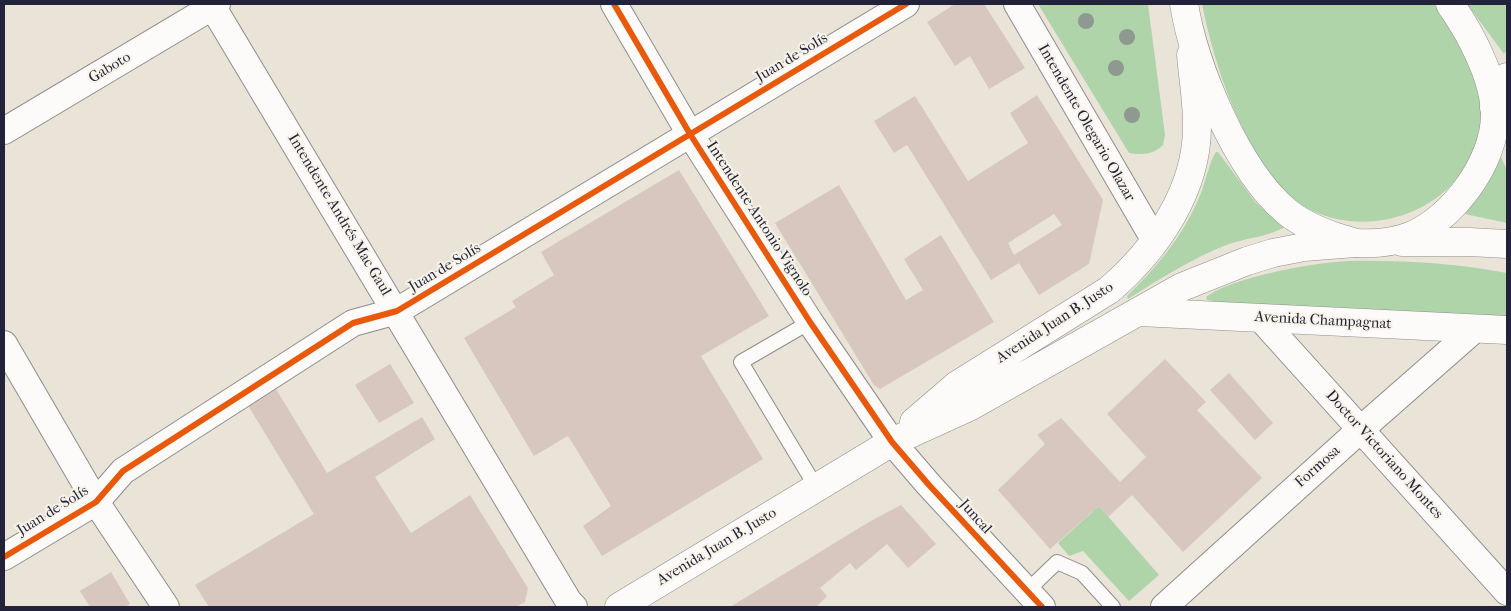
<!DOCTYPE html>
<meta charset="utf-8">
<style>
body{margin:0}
#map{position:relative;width:1511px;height:611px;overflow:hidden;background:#e9e4d7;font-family:"IM FELL French Canon",serif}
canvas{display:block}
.frame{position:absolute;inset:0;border:5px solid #22223b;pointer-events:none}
</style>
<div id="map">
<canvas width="1511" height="611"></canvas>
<div class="frame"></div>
</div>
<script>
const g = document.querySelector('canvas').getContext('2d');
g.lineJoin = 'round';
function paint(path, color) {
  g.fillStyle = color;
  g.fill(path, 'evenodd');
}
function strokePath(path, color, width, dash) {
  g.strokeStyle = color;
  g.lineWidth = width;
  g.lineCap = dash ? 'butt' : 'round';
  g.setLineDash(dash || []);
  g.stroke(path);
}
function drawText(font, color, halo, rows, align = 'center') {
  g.font = font + ' "IM FELL French Canon",serif';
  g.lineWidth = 4;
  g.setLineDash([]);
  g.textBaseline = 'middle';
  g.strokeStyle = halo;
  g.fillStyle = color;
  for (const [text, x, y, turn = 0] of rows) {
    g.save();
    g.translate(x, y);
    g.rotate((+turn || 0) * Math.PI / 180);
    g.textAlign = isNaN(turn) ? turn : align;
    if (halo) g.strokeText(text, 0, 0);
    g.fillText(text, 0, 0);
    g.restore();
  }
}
paint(new Path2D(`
 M1038,4H1148L1165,135L1163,145C1153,155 1142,155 1129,153Z
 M1202,4H1434C1456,32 1479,68 1481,105C1486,211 1350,260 1279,187C1268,175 1259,160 1252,146C1227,101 1212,53 1202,4Z
 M1467,4H1507V50L1504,54Z
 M1216,152H1218L1256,203L1285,227C1268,237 1245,238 1226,245C1191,259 1160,279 1128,299L1127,296C1157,267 1182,237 1199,198C1205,185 1209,162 1216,152Z
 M1500,155L1507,170V223L1465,214L1488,179Z
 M1347,261C1401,260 1454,263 1507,273V316L1219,302L1207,300L1206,297C1216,289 1230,285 1241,281C1276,270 1310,264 1347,261Z
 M1099,506L1159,575L1129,601L1083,551L1069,556L1058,543Z`), '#afd4a9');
paint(new Path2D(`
 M955,4H984L1025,68L989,89L970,56L955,66L927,22Z
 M1037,95L1103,200L1089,264L1039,295L1019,263L991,280L907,145L894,153L874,121L915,96L968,181L1028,143L1010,113ZM1054,214L1062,225L1014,255L1008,243Z
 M679,170L769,316L701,356L763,459L602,556L583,526L611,506L568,436L534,456L464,338L516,307L512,301L554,275L541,252Z
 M839,185L906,300L923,290L904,259L941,235L994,322L880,389L874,385L775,223Z
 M1165,359L1206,402L1197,410L1262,478L1183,552L1132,495L1108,517L1099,506L1050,549L998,490L1045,444L1037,435L1061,418L1120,482L1146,457L1107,414Z
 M390,364L414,403L379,423L355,385Z
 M1229,373L1273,423L1255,440L1210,390Z
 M273,384L327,473L422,417L435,439L375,477L411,533L470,495L528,588L525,602L516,607H209L195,585L314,514L246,402Z
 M901,505L936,544L908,568L887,544L856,570L850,563L820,588L827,596L816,607H730L869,522Z
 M111,572L130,604L125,607H90L80,591Z`), '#d8c7bf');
const service = new Path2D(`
 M810,322L741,362L816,487
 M1027,591L1057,562L1082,573L1113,607`);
const minor = new Path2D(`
 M211,4L569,602L574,607
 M614,4L690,134L810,322L892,442L929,485L1042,607
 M1017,4L1155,241
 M4,131L217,4
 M1261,319L1507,592
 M4,344L96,502L166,607
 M4,557L96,502L123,471L353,323L397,311L906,4
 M1164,607L1360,430L1475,329`);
const tertiary = new Path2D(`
 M1139,312L1507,330`);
const secondary = new Path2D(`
 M1494,107L1507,77`);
const primary = new Path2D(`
 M914,422L957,385L1109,290C1157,249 1198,189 1197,124C1197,101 1193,78 1191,55
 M619,607L892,442L969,407L1182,287L1247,261L1273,253L1304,247L1355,243`);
const trunk = new Path2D(`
 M1184,4C1194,66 1237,170 1286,211C1300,223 1319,231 1336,237C1343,239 1351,242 1358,243C1376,244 1394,242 1410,236C1453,219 1495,161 1495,115C1495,79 1470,32 1450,4
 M1402,242H1469L1507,244`);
strokePath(service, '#8f8d8a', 16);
strokePath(minor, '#8f8d8a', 28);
strokePath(tertiary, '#8f8d8a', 29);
strokePath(secondary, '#8f8d8a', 29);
strokePath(primary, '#8f8d8a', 29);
strokePath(trunk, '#8f8d8a', 29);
strokePath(service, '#fcfbf9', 14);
strokePath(minor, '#fcfbf9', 26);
strokePath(tertiary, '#fcfbf9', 28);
strokePath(secondary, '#fcfbf9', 28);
strokePath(primary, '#fcfbf9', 28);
strokePath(trunk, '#fcfbf9', 28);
strokePath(new Path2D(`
 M614,4L690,134L810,322L892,442L929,485L1042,607
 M4,557L96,502L123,471L353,323L397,311L906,4`), '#e8590c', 6);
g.fillStyle = '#8e998f';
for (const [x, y] of [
 [1086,21],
 [1127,37],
 [1116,68],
 [1132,115]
]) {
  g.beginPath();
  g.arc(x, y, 8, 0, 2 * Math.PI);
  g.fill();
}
drawText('15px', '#22223b', '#f7f3e8', [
 ["Juan de Solís",792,58,-31],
 ["Gaboto",110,68,-31],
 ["Intendente Olegario Olazar",1086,123,60],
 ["Intendente Andrés Mac Gaul",339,215,59],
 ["Intendente Antonio Vignolo",759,219,57],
 ["Juan de Solís",445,268,-31],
 ["Avenida Champagnat",1323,321,3],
 ["Avenida Juan B. Justo",1055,323,-33],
 ["Doctor Victoriano Montes",1384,455,48],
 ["Formosa",1318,467,-42],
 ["Juan de Solís",53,511,-32],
 ["Juncal",975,517,48],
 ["Avenida Juan B. Justo",717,547,-31]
]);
</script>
